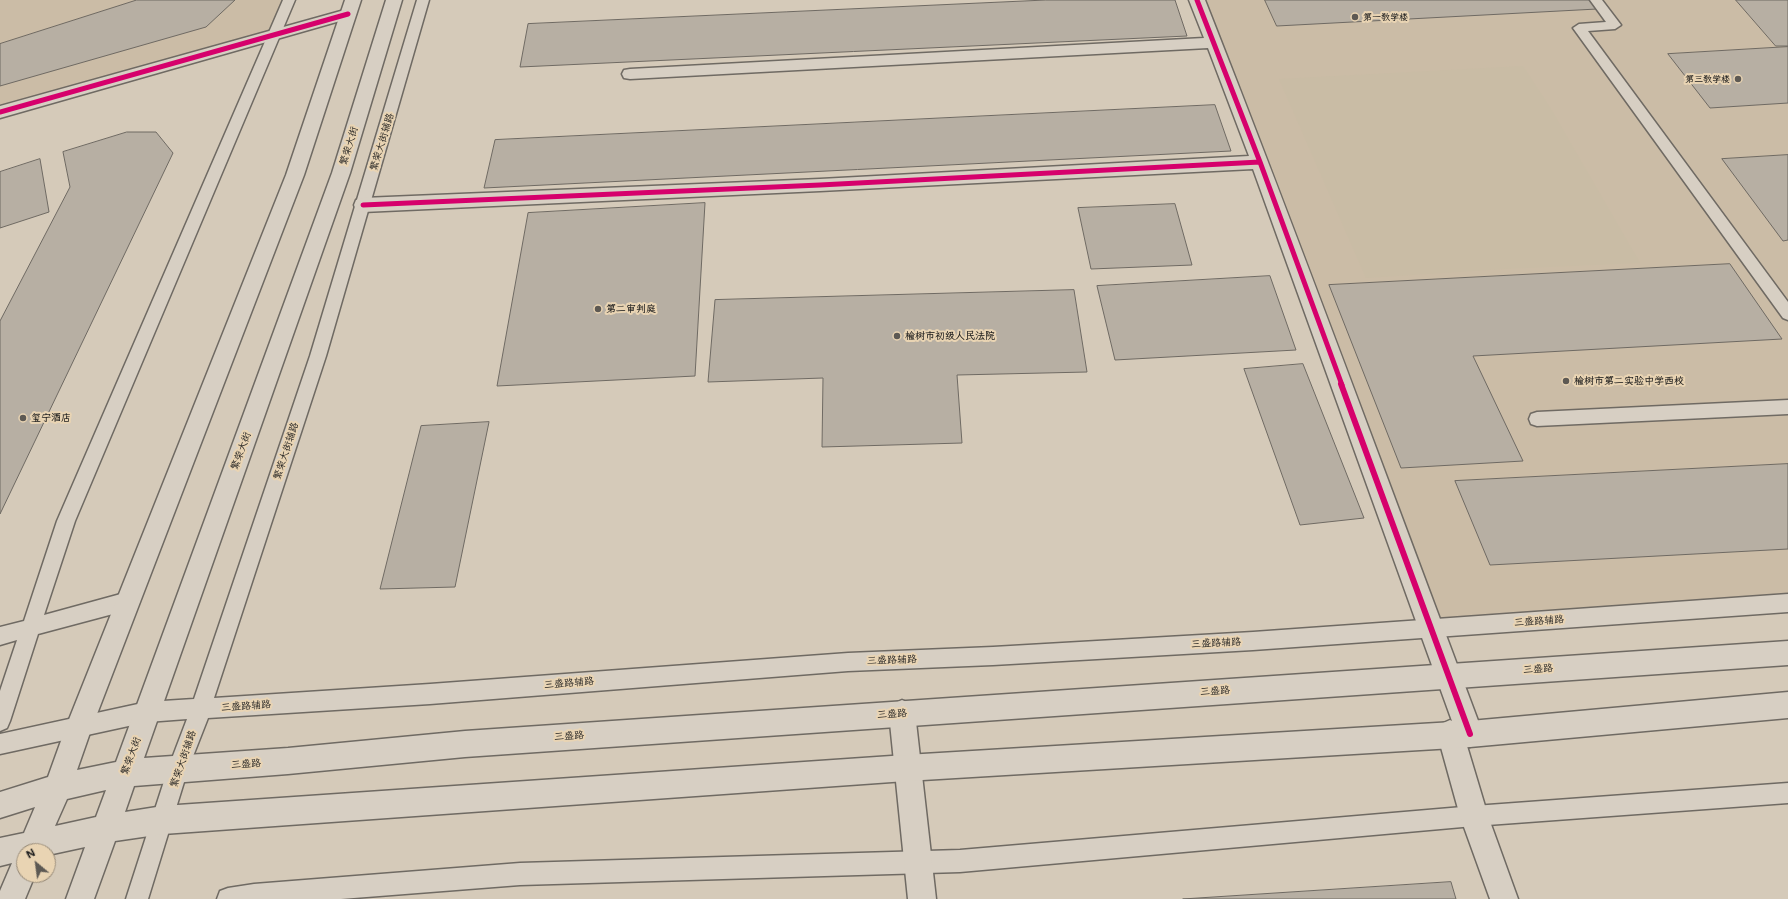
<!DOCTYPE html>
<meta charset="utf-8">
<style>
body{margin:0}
#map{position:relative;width:1788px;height:899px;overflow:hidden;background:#d5cab9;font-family:Mali,sans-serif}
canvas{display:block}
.north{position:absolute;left:16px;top:843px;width:40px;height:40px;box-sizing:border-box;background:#e9d4b3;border:1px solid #978a77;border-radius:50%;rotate:331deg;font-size:11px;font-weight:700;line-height:16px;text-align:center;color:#1c1c1c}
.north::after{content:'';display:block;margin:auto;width:14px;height:18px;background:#5d5953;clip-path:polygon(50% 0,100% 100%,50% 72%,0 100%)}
</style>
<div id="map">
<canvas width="1788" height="899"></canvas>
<div class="north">N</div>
</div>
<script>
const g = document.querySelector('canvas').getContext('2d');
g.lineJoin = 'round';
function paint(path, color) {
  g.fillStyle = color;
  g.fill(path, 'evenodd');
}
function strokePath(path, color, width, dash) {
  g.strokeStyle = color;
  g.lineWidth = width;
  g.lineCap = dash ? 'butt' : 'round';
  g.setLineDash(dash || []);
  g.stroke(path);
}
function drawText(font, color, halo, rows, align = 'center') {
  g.font = font + ' Mali,"LXGW WenKai TC",sans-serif';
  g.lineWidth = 4;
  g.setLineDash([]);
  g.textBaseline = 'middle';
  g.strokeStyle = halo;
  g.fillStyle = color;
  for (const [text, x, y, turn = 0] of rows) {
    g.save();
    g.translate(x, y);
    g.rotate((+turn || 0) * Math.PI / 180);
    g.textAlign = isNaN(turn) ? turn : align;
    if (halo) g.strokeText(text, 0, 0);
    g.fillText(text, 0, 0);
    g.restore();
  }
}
paint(new Path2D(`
 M0,0H284L275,35L0,112Z
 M1197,0H1788V599L1439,624Z`), '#cbbca6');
paint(new Path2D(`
 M1523,66L1551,109L1640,263L1504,269L1366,278L1279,79Z`), '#c9bca5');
const building = new Path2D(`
 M137,0H235L206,27L0,86V44Z
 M1046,0H1175L1187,36L520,67L528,24Z
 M1265,0H1590L1597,9L1277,26Z
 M1736,0H1788V46H1776Z
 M1788,47V103L1710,108L1668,54Z
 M1215,105L1231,151L484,188L495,140Z
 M127,132H156L173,153L0,514V321L70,187L63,152Z
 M1788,155V240L1783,241L1722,159Z
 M40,159L49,212L0,228V172Z
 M705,203L695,376L497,386L528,213Z
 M1175,204L1192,265L1091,269L1078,208Z
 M1730,264L1782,339L1473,356L1523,461L1401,468L1329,285Z
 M1270,276L1296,350L1115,360L1097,286Z
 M1074,290L1087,372L957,375L962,443L822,447L823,378L708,382L715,300Z
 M1303,364L1364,518L1300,525L1244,369Z
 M489,422L455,587L380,589L421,426Z
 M1788,464V549L1490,565L1455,481Z
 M1451,882L1456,899H1183Z`);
paint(building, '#b7afa3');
strokePath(building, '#6f6a63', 1);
const lane = new Path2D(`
 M283,0H295L75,521L44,615L128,592L135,595L137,601L135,607L128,610L38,634L10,721L7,728L0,731V691L17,640L0,645V627L24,621L57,521Z
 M417,0H429L326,356L214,698L430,684L848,653L993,647L1253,632L1788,594V612L1253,650L993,665L848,671L430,704L208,718L188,769L148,899H126L168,769L187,719L147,722L0,754V734L147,702L194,699L310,356Z
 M1590,0H1602L1621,25L1615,29L1588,31L1788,302V320L1783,318L1573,28L1579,24L1606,22Z
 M1788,400V414L1537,426L1531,424L1529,419L1531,414L1537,412Z
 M1788,783V803L1474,826L960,872L520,885L341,899H217L220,891L228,888L254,884L520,863L960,850L1474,806Z`);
const street = new Path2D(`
 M1189,0H1205C1301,243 1391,489 1483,734L1479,743L1470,747L1467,746L1488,816L1518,899H1490L1460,816L1437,733L1441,724L1450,720L1452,721L1253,169L820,191L363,212L356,210L354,205L356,200L363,198L820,179L1249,156L1208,48L630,79L624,78L622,74L624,70L630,69L1204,38Z
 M348,9L354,11L356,14L354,17L0,118V106Z
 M902,700L911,704L915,713L936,899H908L889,713L893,704Z`);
const secondary = new Path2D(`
 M345,0H361L304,175L92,727L77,770L116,762L332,173L386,0H402L350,173L144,758L288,748L465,731L1788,641V665L465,757L288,774L134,786L125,812L163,806L906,755L1470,721L1788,692V718L1470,747L906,781L163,834L115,841L94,899H66L85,847L48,855V851H24V875H35L25,899H0V891L12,863L0,866V838L24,833L35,807L0,818V792L48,777L66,727L286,175ZM106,790L96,817L55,826L67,799Z`);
strokePath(lane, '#6f6a63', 3);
strokePath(street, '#6f6a63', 3);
strokePath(secondary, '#6f6a63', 3);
paint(lane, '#d7cfc3');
paint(street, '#d7cfc3');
paint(secondary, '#d7cfc3');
strokePath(new Path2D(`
 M1197,0L1260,162L1342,385
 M0,112L348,14
 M363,205L820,185L1260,162`), '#d6006c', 5);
strokePath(new Path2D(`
 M1341,384L1470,734`), '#d6006c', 6);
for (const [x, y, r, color] of [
 [1355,17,4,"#5d5953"],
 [1738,79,4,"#5d5953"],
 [598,309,4,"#5d5953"],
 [897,336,4,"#5d5953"],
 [1566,381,4,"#5d5953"],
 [23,418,4,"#5d5953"]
]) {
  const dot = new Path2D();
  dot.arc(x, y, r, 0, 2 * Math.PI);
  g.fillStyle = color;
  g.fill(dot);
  strokePath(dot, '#e9d4b3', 1.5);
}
drawText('bold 9px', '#1c1c1c', '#e9d4b3', [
 ["第一教学楼",1363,17],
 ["第三教学楼",1730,79,"right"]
], 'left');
drawText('10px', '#1c1c1c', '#e9d4b3', [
 ["繁荣大街辅路",382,142,-73],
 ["繁荣大街",349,146,-73],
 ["繁荣大街",241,451,-70],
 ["繁荣大街辅路",286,451,-72],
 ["三盛路辅路",1539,621,-4],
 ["三盛路辅路",1216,643,-3],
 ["三盛路辅路",892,660,-2],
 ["三盛路",1538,669,-4],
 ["三盛路辅路",569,683,-5],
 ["三盛路",1215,691,-4],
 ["三盛路辅路",246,706,-4],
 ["三盛路",892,714,-4],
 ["三盛路",569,736,-4],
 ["繁荣大街",131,756,-70],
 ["繁荣大街辅路",183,759,-71],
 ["三盛路",246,764,-4]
]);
drawText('bold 10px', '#1c1c1c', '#e9d4b3', [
 ["第二审判庭",606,309],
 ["榆树市初级人民法院",905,336],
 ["榆树市第二实验中学西校",1574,381],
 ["玺宁酒店",31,418]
], 'left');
</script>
